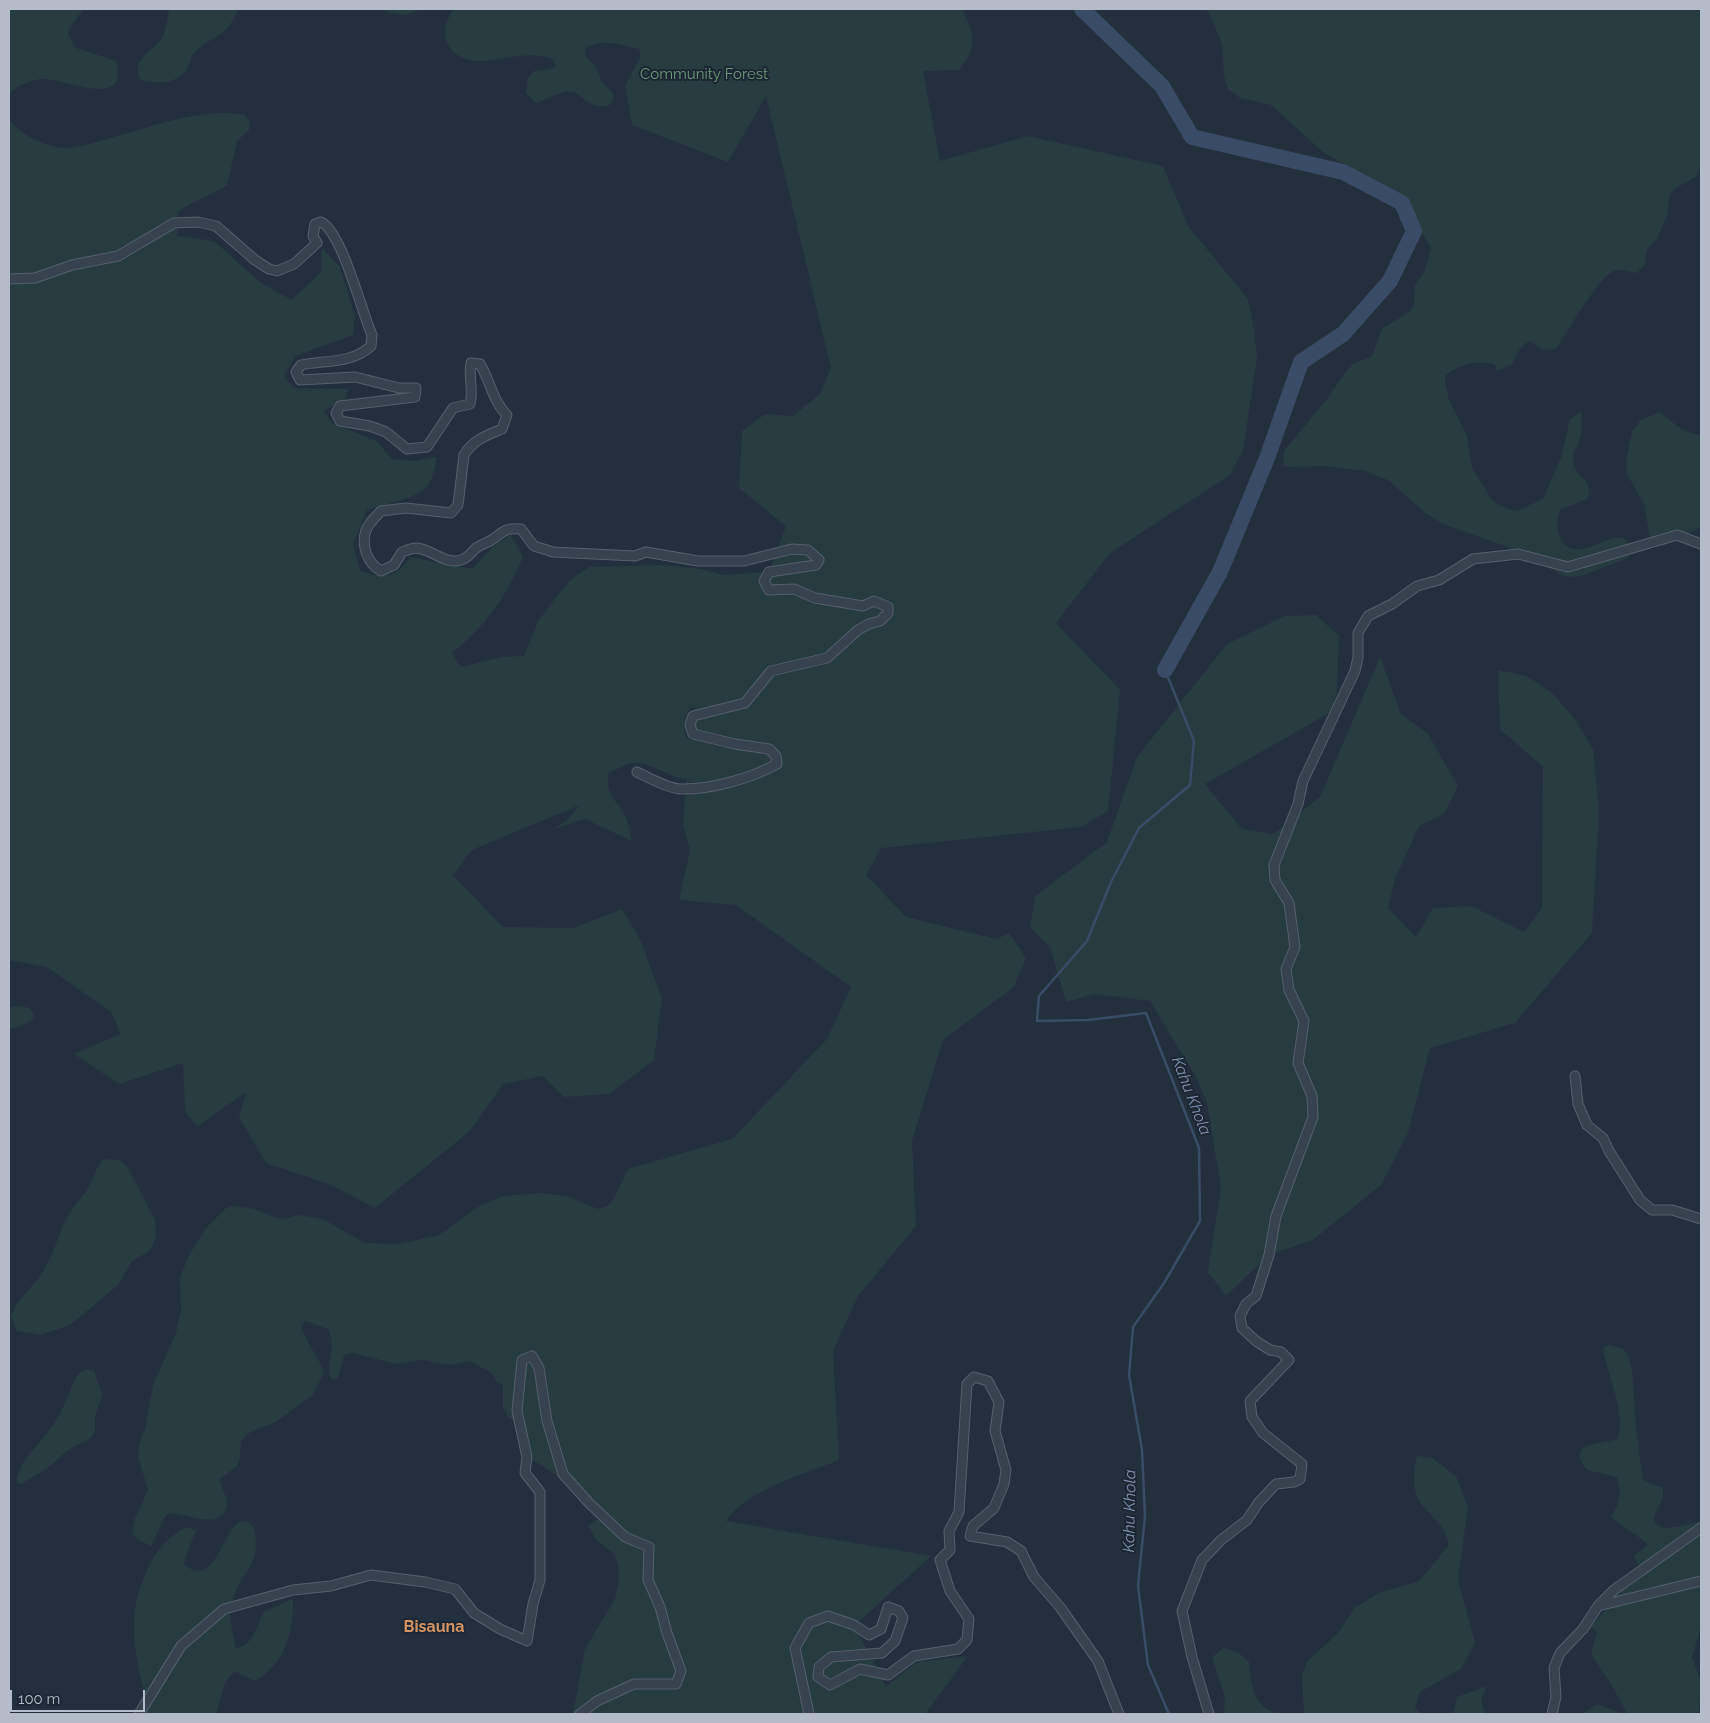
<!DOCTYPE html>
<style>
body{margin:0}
#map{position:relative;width:1710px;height:1723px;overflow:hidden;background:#242f3e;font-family:Raleway,sans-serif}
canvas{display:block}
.frame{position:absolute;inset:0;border:10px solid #b4bcc9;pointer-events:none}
.scale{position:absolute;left:10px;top:1690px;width:135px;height:22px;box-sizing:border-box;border:2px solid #b4bcc9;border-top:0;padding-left:6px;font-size:15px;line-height:18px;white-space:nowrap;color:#b4bcc9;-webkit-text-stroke:4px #1d2633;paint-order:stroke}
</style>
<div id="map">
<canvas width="1710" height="1723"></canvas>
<div class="frame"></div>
<div class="scale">100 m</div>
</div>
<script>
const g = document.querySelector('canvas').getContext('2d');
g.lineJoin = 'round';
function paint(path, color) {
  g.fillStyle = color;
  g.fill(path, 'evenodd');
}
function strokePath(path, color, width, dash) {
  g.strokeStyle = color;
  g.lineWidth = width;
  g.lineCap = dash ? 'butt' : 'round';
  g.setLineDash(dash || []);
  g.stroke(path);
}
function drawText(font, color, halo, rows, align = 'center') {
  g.font = font + ' Raleway,sans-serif';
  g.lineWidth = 4;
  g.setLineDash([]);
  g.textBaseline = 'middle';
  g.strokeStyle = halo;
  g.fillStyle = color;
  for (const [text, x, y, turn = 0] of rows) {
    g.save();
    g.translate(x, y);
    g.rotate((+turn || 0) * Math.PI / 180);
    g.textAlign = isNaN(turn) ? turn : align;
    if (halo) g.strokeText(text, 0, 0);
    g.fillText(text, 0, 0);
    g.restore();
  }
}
paint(new Path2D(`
 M9,9H83L70,28L68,35L76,48L116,61C131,113 59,76 40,79C29,81 16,86 9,94Z
 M169,9H238C227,38 214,34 195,52C191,56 190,64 187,69C176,85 157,84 141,80C130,60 151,53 161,39C167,30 167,19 169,9Z
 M382,9H421C409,16 395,16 382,9Z
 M454,9H962C974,36 979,45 959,70L923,71L940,161L1028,136L1163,166L1188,226L1248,299L1254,330L1257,359L1243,450L1230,475L1110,553L1056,623L1120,690L1108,811L1081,827L881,848L866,875L906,917L997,939L1009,933L1026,958L1014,987L943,1040L912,1141L916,1226L858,1296L833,1351L839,1460C805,1474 746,1490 726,1521L931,1556L854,1626L882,1676L885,1687L917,1662L968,1656L925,1714H573L585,1649L615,1599L618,1585L619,1569L615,1555L596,1539L588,1526L602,1516C578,1494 555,1471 527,1457L530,1447L527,1432L507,1416L503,1408V1385L496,1381L492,1373L469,1361L451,1365L422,1360L396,1364L354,1353L344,1355L338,1378L332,1380C324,1361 338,1353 328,1329L305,1321L301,1327C306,1343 319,1356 324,1373L312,1396L274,1423L249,1433L241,1441L240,1457L237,1466L220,1479C220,1488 228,1496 227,1504C225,1530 190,1516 177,1514C174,1513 169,1514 166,1515L151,1546L138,1540L132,1533L135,1518L148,1490L138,1456L139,1444L145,1429L153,1385L176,1333L181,1309L180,1277L189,1255L207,1227L226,1208L234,1206L255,1209L273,1217L284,1219L299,1215L323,1219L365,1243L398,1244L439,1235L478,1207L503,1196L542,1193L569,1197L598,1209L607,1206L613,1200L628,1169L732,1139L827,1039L851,987L736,905L679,900L690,850L683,824L687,779C669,779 651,761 632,763C625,765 616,770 609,772C604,797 618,799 626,818C629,825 630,833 632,841L585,819L554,829L568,819L580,805L472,850L453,875L503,927L574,928L622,909L641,941L662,999L654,1060L609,1094L564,1097L543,1076L503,1084L470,1131L375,1208L329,1184L266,1163L239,1117L246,1092L197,1127L185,1111L183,1063L119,1084L74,1054L121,1034L111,1012L47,967L9,960V120C23,136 46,148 68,148C122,140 191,104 245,115L250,122L249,130L237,141L227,186L192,203L178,212L177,236L214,241L261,283L292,300L321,272L322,248L340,267L355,317L353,335L295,356L284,376L294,388L348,389L345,399L324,411L333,424L377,441L391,459L415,461L437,457C435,466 433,477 429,484C420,499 383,504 367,510L353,544L360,571C383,578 396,579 410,557L473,569L493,546L511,535L523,557C506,597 486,626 452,653L461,667L501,657L524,656L538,621L568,582L589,567L664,565L701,569L723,575L769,572L786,526L739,488L742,431L765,414L793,416L820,394L831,368L766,96L728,162L632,125L625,86L641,56L639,49C620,45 601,37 585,49L586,56L596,67L602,82L613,93V102L608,106C592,107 586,102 575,92C559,90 551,98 536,103L526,93L528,78L534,71L550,69L556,66L552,58C528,51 506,59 482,61C449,62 434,35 454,9ZM695,707L692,740L686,738L684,725L690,708Z
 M1207,9H1701V166L1695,177L1676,188L1670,194L1667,216L1657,239L1647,250L1645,264L1637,273C1630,272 1621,268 1614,271C1599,276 1567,333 1556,349L1542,350L1530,341C1520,346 1516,354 1513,364L1497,371L1494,364C1477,360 1458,364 1445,376V383L1449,400L1467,436L1472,468L1492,500L1505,508L1516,511L1543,499L1562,455L1570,419L1582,411C1581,419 1583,431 1580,439C1577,448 1570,455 1574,465C1579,481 1595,480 1587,499L1560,510C1557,519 1556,528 1560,537C1576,575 1628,509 1631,554L1628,558L1581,576L1567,577L1505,546L1443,524L1424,512L1388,480L1365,471L1324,466L1289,467L1283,465L1284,451L1327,399L1343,375L1353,364L1372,356L1382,329L1409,312L1414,306L1415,285L1424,273L1431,248L1424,236L1408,223L1398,206L1374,183L1323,152L1271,105L1240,98L1228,89L1224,76L1222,44Z
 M1659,412L1683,430L1701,436V527L1663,546L1650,538L1644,504L1627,474L1626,460L1632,432L1640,421Z
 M1316,615L1339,636L1336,709L1205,784L1242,829L1273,834L1320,797L1380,657L1401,714L1428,734L1458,786L1444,814L1419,826L1395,879L1388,908L1416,937L1433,908L1471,906L1524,932L1542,908L1543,767L1500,729L1498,670L1527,676L1551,692L1573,716L1593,749L1599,811L1592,933L1515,1023L1430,1048L1408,1133L1381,1185L1313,1240L1269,1255L1226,1296L1208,1272L1221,1188L1207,1103L1196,1077L1150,1001L1094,994L1066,1002L1050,947L1030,928L1035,896L1107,842L1137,757L1227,644L1285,616Z
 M21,1006L29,1008L35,1015L30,1022L9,1030V1007Z
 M103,1159L120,1160L127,1166L155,1220L156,1236L153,1245L148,1252L132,1261L118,1285L70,1325L41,1335L17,1331L11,1316C18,1298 34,1286 44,1270C53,1255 57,1239 64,1224C70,1209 82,1199 89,1186C94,1176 96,1167 103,1159Z
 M1610,1345L1623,1349L1628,1355L1632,1370L1636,1429L1643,1480L1663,1488C1665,1504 1655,1507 1654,1521C1654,1522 1659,1526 1660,1527C1667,1530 1695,1524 1701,1520V1627L1692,1657L1701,1682L1699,1714H1627L1611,1684L1591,1654L1597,1632L1590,1627L1620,1594L1639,1565L1633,1557L1648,1544L1611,1517C1620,1502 1622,1494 1617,1477L1587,1470C1564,1442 1601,1444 1618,1439C1626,1409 1607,1377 1603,1347Z
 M86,1369L94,1371L102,1394L95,1417V1431L91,1438L68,1450L48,1468L21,1484L17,1483C18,1461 34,1451 46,1434C54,1424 61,1412 66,1401C72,1388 73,1375 86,1369Z
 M1417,1456L1432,1458L1456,1476L1468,1507L1458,1579L1475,1643L1461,1669L1420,1692L1415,1707L1421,1714H1304L1302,1676L1307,1662L1339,1632L1354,1608L1381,1592L1419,1581L1449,1545C1443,1519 1429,1518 1418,1499C1412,1488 1414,1468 1417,1456Z
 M246,1521L254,1527C262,1566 244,1567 233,1598C227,1615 233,1632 236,1648C253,1646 257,1626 263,1612L293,1599C294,1632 285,1664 255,1681L234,1671L224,1685L216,1714H147C141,1663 123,1631 143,1580C154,1553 161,1543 185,1527L196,1530L183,1563C213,1592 223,1532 238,1523C240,1521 243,1521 246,1521Z
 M1224,1648L1238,1652L1249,1662C1251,1685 1253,1709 1280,1714H1224L1225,1698L1212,1657Z
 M1487,1686L1481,1701L1485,1714H1453L1457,1697Z
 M1597,1704L1618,1712L1619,1714H1582Z`), '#263c3f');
strokePath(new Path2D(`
 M1165,670L1194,741L1190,785L1139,828L1111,882L1087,941L1039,996L1037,1021L1088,1020L1146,1013L1199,1148L1200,1221L1164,1283L1133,1327L1129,1375L1142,1450L1145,1516L1138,1586L1148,1665L1169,1714`), '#394c67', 2.5);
strokePath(new Path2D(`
 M1082,9L1162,86L1192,137L1343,172L1402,203L1414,231L1390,281L1343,334L1301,362L1267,458L1220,572L1165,670`), '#394c67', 16);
const minor = new Path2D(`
 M9,279L35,278L72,265L118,256L174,223L198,222L216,226L255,260L269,269L277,271L294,264L317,243L313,236L315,224L321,222C342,232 361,310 372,335L371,346C352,364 324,360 301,365L296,372L300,380L355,377L399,388H416L415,397L340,406L336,413L340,421L370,426L386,432L407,449L427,447L453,408L470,404C474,390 468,377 471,363L480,364C490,380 493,402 507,415L502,429C487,435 473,440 464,455L458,505L451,513L406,508L381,511C376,516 369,523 366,530C361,545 367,563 381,571L394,565L402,552C407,550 412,548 417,548C433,550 446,565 461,560C469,558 471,552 476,548C480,545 486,543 490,541C505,532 501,528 521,529L534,546L553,552L635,556L646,552L698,561H744L792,549L808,550L819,560L816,565L769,572L764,581L769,590L794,589L815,598L863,606L874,601L888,607V613L880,621L869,624L858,630L827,658L771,671L745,703L693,716L690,725L693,734L735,744L769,749L776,756L777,764C752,778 710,790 680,789C667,788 649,778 637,772
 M1575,1076L1578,1104L1587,1125L1603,1138L1609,1151L1640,1200L1652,1210H1672L1701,1219
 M1598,1606L1614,1590L1701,1528
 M139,1714L181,1646L224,1609L293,1590L331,1586L371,1575L425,1582L455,1589L474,1613L500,1629L527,1641L533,1604L540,1580V1492L525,1473L527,1457L517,1411L522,1360L532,1356L539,1368L547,1421L563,1474L589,1503L625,1537L649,1547L648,1580L660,1607L667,1633L681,1671L676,1684H634L597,1701L580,1714
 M809,1714L795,1648L809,1623L828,1616L854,1625L869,1635L881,1629L888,1607L899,1611L903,1618L895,1641L882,1653L831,1657L819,1667L818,1677L830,1685L860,1669L888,1675L914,1656L958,1649L967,1640L969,1619L950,1591L940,1560L950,1550L949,1531L959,1512L967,1384L974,1377L988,1381L999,1402L995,1431L1006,1470L1004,1484L994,1508L973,1526L970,1536L1007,1542L1021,1551L1034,1577L1060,1607L1098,1661L1119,1714
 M1209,1714L1192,1657L1182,1611L1202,1560L1221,1540L1247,1520L1259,1502L1276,1484L1294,1482L1300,1479L1302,1464L1263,1433L1252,1417L1250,1401L1289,1360L1281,1352L1270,1350L1256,1341L1242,1328L1240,1316L1246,1304L1256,1296L1269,1255L1276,1216L1313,1117L1312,1096L1298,1063L1304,1021L1289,990L1286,969L1295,947L1289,903L1275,880L1274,865L1298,804L1303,781L1355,671L1358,657V633L1368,616L1392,604L1417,586L1439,580L1473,559L1518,554L1568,567L1677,535L1701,544
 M1552,1714L1556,1697L1554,1668L1560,1653L1583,1629L1598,1606L1701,1581`);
strokePath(minor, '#565f6c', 11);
strokePath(minor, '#38414e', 9);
drawText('15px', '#6b9a76', '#1d2633', [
 ["Community Forest",704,74]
]);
drawText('italic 16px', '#7c92b1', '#1d2633', [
 ["Kahu Khola",1191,1096,69],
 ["Kahu Khola",1130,1511,-89]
]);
drawText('bold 16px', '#d59563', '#1d2633', [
 ["Bisauna",434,1627]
]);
</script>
